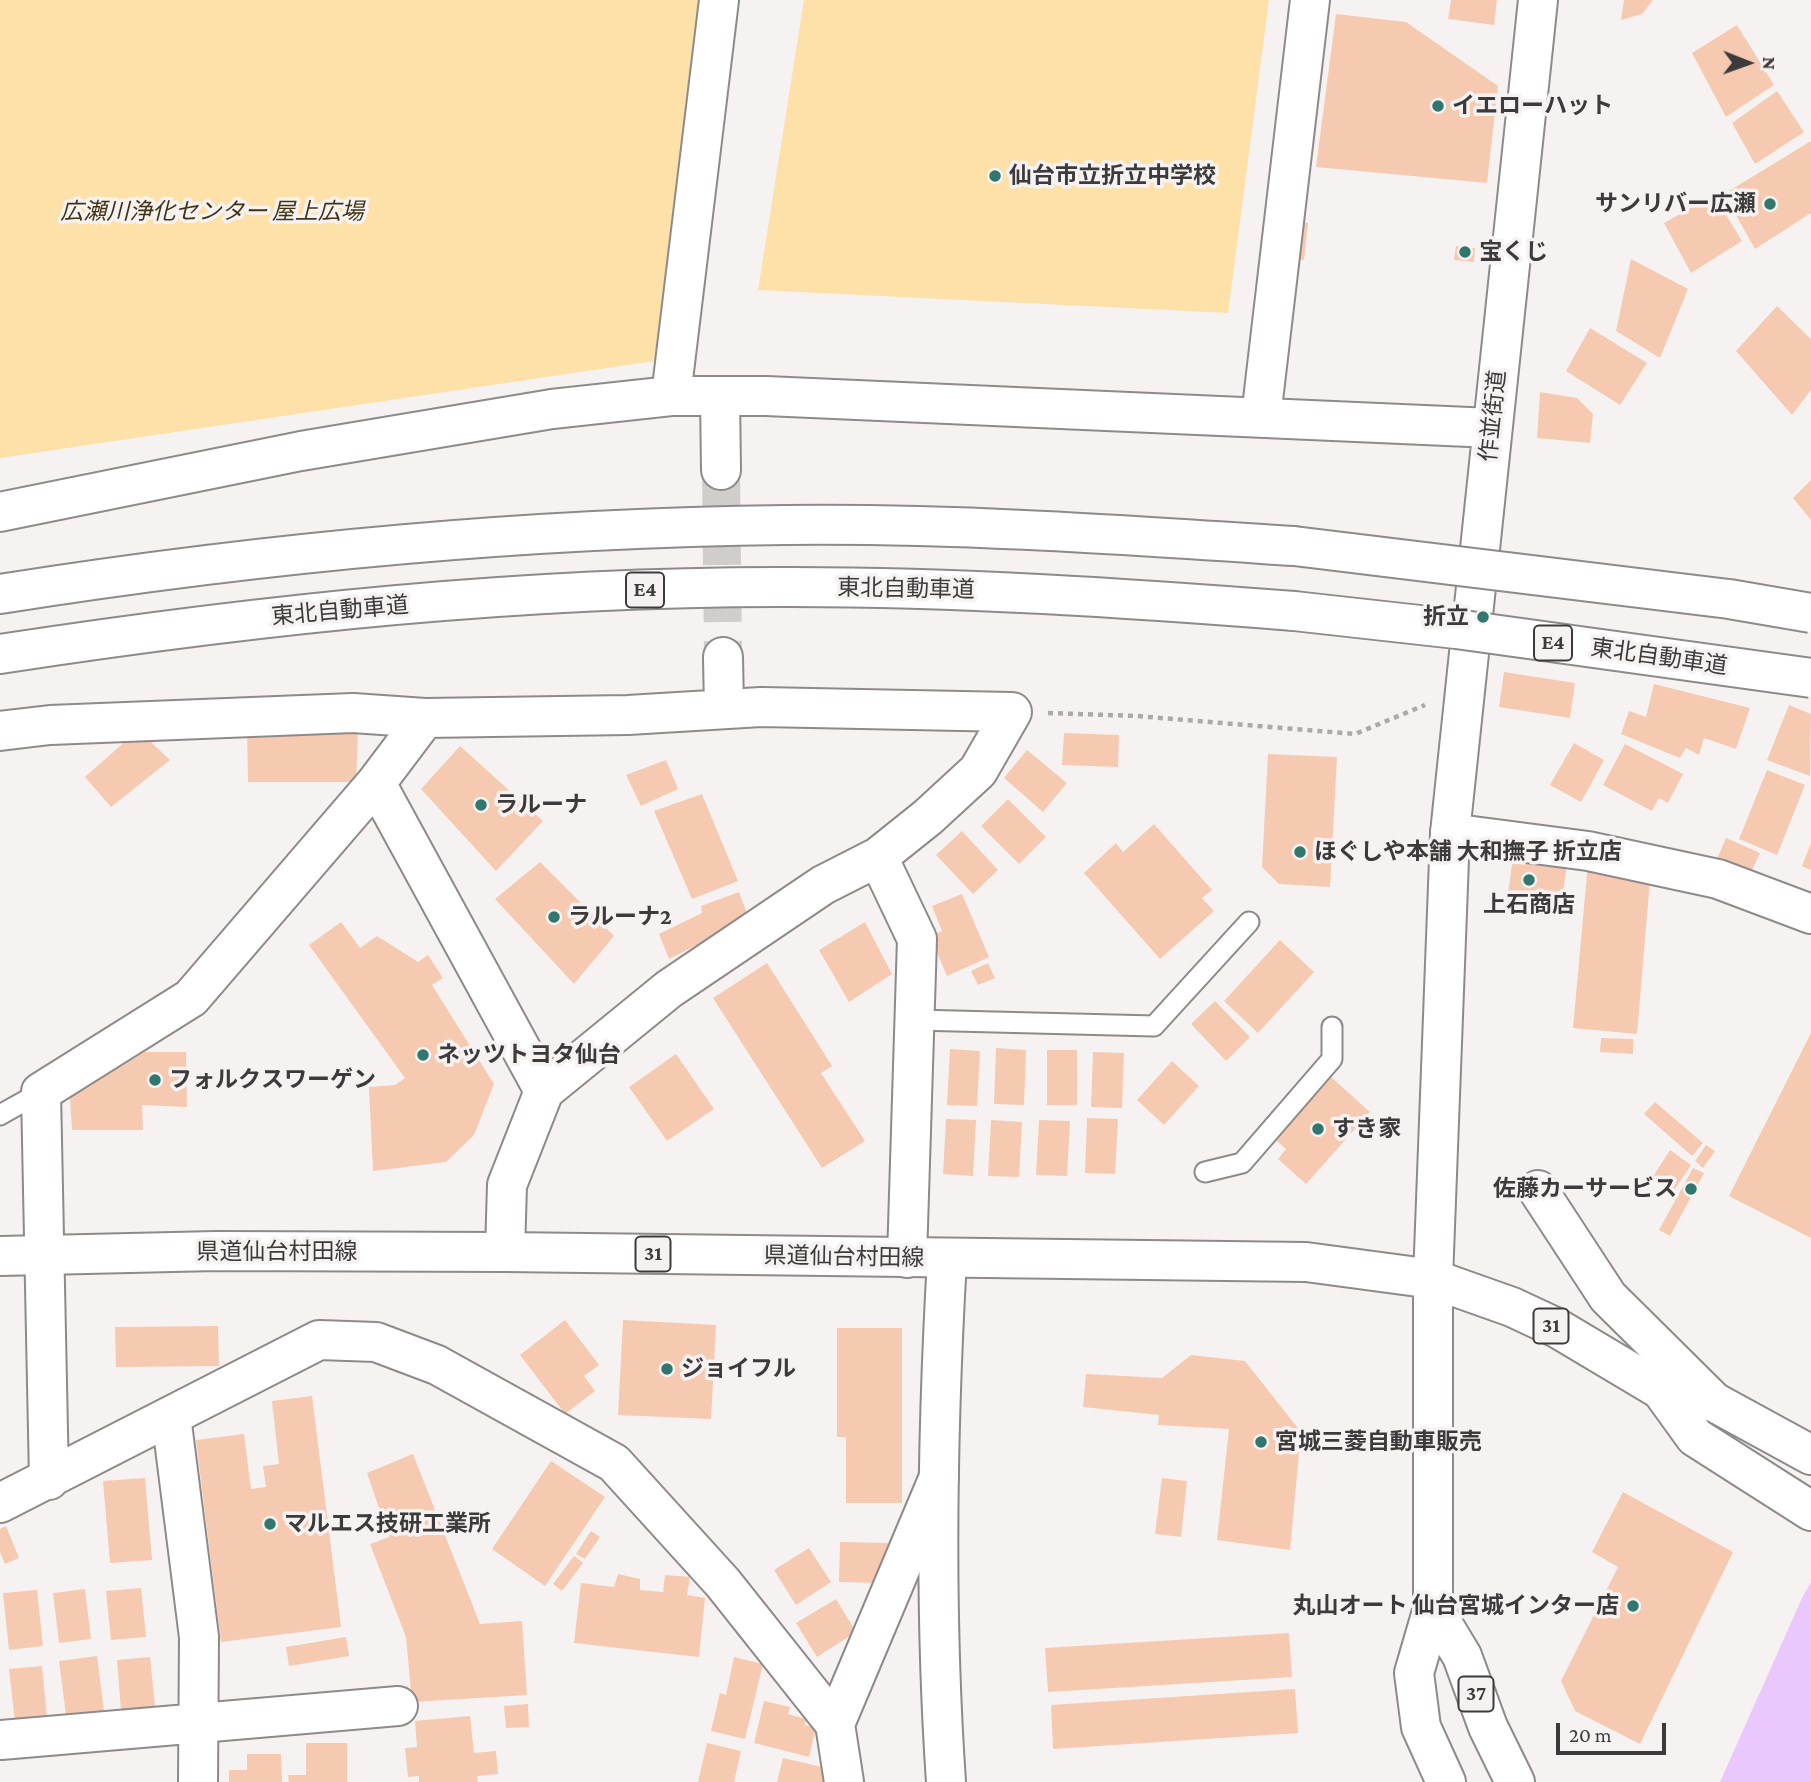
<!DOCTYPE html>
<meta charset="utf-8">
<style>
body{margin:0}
#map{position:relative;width:1811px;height:1782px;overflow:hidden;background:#f6f2f2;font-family:"Crimson Pro",serif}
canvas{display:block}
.north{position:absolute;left:1713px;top:28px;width:70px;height:70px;-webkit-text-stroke:5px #f6f2f2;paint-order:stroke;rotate:91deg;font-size:19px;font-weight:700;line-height:28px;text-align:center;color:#3c3a3a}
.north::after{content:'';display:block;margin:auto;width:24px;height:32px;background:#3c3a3a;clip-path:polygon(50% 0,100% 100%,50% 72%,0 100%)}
.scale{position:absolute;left:1556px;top:1723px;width:110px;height:32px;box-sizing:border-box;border:4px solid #3c3a3a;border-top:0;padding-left:9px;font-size:21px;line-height:24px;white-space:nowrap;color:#3c3a3a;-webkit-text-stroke:5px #f6f2f2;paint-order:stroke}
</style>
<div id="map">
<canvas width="1811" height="1782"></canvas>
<div class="north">N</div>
<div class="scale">20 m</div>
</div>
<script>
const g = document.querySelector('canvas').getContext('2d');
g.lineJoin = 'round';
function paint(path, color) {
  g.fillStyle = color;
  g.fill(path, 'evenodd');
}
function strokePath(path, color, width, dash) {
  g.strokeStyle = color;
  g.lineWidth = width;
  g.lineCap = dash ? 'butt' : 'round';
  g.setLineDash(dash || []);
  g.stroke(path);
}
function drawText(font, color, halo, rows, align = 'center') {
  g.font = font + ' "Crimson Pro","Noto Sans JP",serif';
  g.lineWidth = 7;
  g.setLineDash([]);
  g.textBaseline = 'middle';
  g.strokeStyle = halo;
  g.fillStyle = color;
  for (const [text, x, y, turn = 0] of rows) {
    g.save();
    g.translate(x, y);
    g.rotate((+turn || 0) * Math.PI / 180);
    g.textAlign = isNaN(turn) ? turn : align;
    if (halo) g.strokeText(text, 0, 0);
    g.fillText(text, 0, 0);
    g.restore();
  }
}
paint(new Path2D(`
 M0,0H703L661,360L0,458Z
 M804,0H1269L1228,313L758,290Z`), '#fde1a9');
paint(new Path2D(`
 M1811,1582V1782H1720L1802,1598Z`), '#eac8fd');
paint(new Path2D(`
 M1451,0H1497L1494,25L1448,19Z
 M1624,0H1653L1642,14L1621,20Z
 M1336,14L1406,22L1498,86L1487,183L1316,167Z
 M1737,25L1774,85L1726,117L1692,53Z
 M1777,91L1804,132L1755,164L1732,123Z
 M1811,141V213L1755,249L1724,194Z
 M1714,195L1742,241L1691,273L1664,223Z
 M1293,221L1308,223L1304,260L1289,258Z
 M1456,246L1475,248L1474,262L1454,260Z
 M1631,259L1688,289L1660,358L1616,331Z
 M1777,306L1811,339V390L1792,415L1736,351Z
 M1590,328L1647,363L1620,405L1566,371Z
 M1540,392L1577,398L1593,414L1590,443L1537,438Z
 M1811,480V520L1793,498Z
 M1504,672L1575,683L1570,718L1499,707Z
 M1654,684L1750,708L1736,749L1704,738L1699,755L1686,748L1680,758L1621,734L1629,711L1646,717Z
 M1789,705L1811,714L1810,776L1767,760Z
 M247,727L358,730L356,782H248Z
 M138,730L170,760L111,807L85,777Z
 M1064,733L1119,735L1118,767L1062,765Z
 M1574,743L1604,760L1581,802L1550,785Z
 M1625,744L1683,774L1668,803L1659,798L1652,811L1603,785Z
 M460,746L543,821L496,871L421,789Z
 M1027,750L1067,783L1043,812L1004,778Z
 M1268,754L1337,757L1330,887L1279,884L1262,867Z
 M666,760L678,789L641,806L626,775Z
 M1767,770L1805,785L1777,855L1739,839Z
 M702,794L738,881L692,899L654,811Z
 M1008,799L1046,837L1019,864L981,826Z
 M1154,824L1212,890L1202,898L1214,911L1160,959L1084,873L1116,843L1123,852Z
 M962,831L998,870L973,894L936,855Z
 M1726,838L1760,853L1750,874L1717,859Z
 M1811,843V870L1802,866Z
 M1513,857L1567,864L1561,908L1507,901Z
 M540,862L614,936L574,984L495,899Z
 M1588,863L1651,868L1637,1034L1573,1028Z
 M739,892L749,919L669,959L659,934L702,913L701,906Z
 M962,894L989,957L947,976L930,936L942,931L932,906Z
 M341,922L360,948L377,936L418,962L428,955L443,978L432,985L494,1084L474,1135L446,1162L373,1171L369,1087L395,1085L405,1078L309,945Z
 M865,922L892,974L849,1002L819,950Z
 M1280,940L1314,972L1258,1033L1224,1001Z
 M767,963L832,1066L821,1073L865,1141L822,1168L713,998Z
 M988,963L995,978L978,985L971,971Z
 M1215,1001L1250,1037L1226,1061L1191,1024Z
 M1811,1033V1238L1729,1196Z
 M1601,1038L1633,1039V1054L1600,1052Z
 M996,1048L1026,1050L1024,1105L994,1104Z
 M950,1049L980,1051L977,1106L947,1105Z
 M1047,1050H1077V1105H1047Z
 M145,1052H186L187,1107L142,1105L143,1130H72L70,1098Z
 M1093,1052L1124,1053L1122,1108L1091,1107Z
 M676,1054L714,1109L667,1141L629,1087Z
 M1172,1061L1199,1086L1164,1125L1137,1100Z
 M1331,1077L1370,1112L1306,1184L1278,1159L1286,1149L1276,1140Z
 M1655,1102L1703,1143L1692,1156L1644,1114Z
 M1087,1118L1118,1119L1115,1174L1085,1173Z
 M946,1119L976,1120L973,1176L943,1174Z
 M991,1120L1022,1122L1019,1177L988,1176Z
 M1039,1120L1070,1121L1067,1176L1036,1175Z
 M1706,1145L1715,1151L1703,1168L1695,1161Z
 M1670,1150L1691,1165L1675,1189L1654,1175Z
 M1693,1168L1704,1173L1670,1236L1659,1230Z
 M565,1320L599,1365L584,1376L595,1391L565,1414L520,1355Z
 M623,1320L716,1325L711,1419L618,1415Z
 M218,1326L219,1366L116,1367L115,1327Z
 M837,1328H902V1503H846V1437H837Z
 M1191,1355L1245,1361L1301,1432L1290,1550L1217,1540L1229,1429L1158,1425L1159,1415L1083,1407L1086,1374L1162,1378Z
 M312,1396L341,1627L221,1642L196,1440L244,1434L251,1489L266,1487L263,1466L279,1464L272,1401Z
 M413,1454L480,1624L522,1621L527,1695L412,1702L406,1637L370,1544L389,1537L367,1473Z
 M551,1461L605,1497L545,1586L492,1549Z
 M145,1478L152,1560L110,1563L103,1481Z
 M1162,1478L1187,1481L1181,1537L1155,1534Z
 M1623,1492L1733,1552L1640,1744L1575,1711L1561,1681L1618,1567L1592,1552Z
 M6,1526L19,1558L5,1564L0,1552V1529Z
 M591,1531L600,1537L585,1559L576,1554Z
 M840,1542L891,1543L884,1575H875V1583L839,1582Z
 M809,1548L831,1582L796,1605L774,1570Z
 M574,1556L583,1563L562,1591L553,1584Z
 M618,1574L640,1579V1590L663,1592L665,1575L690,1577L687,1595L705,1598L699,1657L574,1643L581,1583L614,1587Z
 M141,1588L146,1637L111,1640L106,1591Z
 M85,1589L91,1639L59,1643L53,1593Z
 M37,1590L43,1646L9,1650L3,1593Z
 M836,1599L856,1632L817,1657L796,1623Z
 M1289,1633L1292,1677L1048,1692L1045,1648Z
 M346,1637L349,1656L289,1666L286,1647Z
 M97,1656L104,1711L66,1715L59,1661Z
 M150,1657L155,1706L121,1710L117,1660Z
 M734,1657L763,1664L745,1739L711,1731L720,1693L726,1695Z
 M42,1666L47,1718L15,1722L9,1669Z
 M1295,1689L1298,1733L1053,1749L1051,1705Z
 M764,1701L790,1707L788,1714L806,1719L805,1725L816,1728L809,1757L754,1743Z
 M528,1704L529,1727L506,1728L504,1706Z
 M470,1716L474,1753L496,1751L498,1774L477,1776L478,1782H419V1776L408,1777L405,1748L417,1747L415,1721Z
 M306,1743H347V1782H289L288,1775H306Z
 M707,1743L741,1751L734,1782H698Z
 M247,1754H281L282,1782H229V1770H247Z
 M783,1758L827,1768L824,1782H777Z`), '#f6cab1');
strokePath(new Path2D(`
 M721,470L723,657`), '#d1cdcd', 38, [38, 19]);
const service = new Path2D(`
 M915,1020L1154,1026L1249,922
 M0,1115L41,1092
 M1205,1172L1242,1163L1332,1059V1027`);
const minor = new Path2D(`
 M671,396L719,0
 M720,396L721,470
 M1261,417L1310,0
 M723,657L724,709
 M0,731L50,725L353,713L425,718L628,715L761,707L1012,712L978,771L928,817L878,857L823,885L669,989L544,1091
 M376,783L544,1091L507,1185L505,1252
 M1450,833L1588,851L1718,879L1811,914
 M878,857L917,939L907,1258
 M1538,1190L1608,1297L1714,1402
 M171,1416L199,1637L198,1782
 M49,1480L41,1092L191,998L376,783L425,718
 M0,1503L319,1340L376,1342L437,1365L614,1463L723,1583L835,1724L844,1782
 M835,1724L939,1477
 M1,1740L398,1706`);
const tertiary = new Path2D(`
 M0,512L301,451L552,409L671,396H766L1492,428
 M1433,1279L1450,833L1538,0
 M946,1782C934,1608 937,1433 947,1259`);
const primary = new Path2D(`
 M0,1256L216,1251L505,1252L1306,1262L1433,1279L1512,1307L1557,1328L1661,1390L1714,1402L1811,1455
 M1433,1279V1608L1414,1673L1421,1727L1446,1782
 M1661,1390L1695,1437L1811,1511
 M1433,1608L1462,1656L1488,1727L1515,1782`);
const motorway = new Path2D(`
 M0,594C260,553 522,528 785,525C955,523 1125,535 1294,546
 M0,654C262,614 527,586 792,587C960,587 1127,598 1294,611`);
strokePath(service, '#8e8a8a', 23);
strokePath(minor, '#8e8a8a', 42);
strokePath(tertiary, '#8e8a8a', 42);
strokePath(primary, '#8e8a8a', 42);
strokePath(motorway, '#8e8a8a', 42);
strokePath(new Path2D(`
 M1048,713L1137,716L1355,734L1425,705`), '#aca9a9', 4.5, [5, 5]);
strokePath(service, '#fff', 19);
strokePath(minor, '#fff', 38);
strokePath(tertiary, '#fff', 38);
strokePath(primary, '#fff', 38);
strokePath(motorway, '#fff', 38);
const motorwayBridge = new Path2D(`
 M1294,546L1729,599L1811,613
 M1294,611L1456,629L1811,678`);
strokePath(motorwayBridge, '#8e8a8a', 42, []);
strokePath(motorwayBridge, '#fff', 38);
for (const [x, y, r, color] of [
 [1438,106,7,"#31776d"],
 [995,176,7,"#31776d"],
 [1770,204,7,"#31776d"],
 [1465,252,7,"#31776d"],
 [1483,617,7,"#31776d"],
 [481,805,7,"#31776d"],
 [1300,852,7,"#31776d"],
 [1529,880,7,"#31776d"],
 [554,917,7,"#31776d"],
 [423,1055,7,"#31776d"],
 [155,1080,7,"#31776d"],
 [1318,1129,7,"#31776d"],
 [1691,1189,7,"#31776d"],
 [667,1369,7,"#31776d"],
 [1261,1442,7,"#31776d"],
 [270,1524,7,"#31776d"],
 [1633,1606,7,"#31776d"]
]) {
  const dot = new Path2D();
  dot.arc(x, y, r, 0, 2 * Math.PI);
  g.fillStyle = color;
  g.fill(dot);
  strokePath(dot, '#f6f2f2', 2.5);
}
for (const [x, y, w] of [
 [645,590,38],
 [1553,643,38],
 [653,1254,35],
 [1551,1326,35],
 [1476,1694,35]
]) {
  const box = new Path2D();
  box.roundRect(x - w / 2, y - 17.5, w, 35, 5);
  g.fillStyle = '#f6f2f2';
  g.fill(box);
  strokePath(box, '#3c3a3a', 2);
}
drawText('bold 21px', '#3c3a3a', null, [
 ["E4",645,590],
 ["E4",1553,643],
 ["31",653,1254],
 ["31",1551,1326],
 ["37",1476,1694]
]);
drawText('bold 23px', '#3c3a3a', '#f6f2f2', [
 ["イエローハット",1452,106],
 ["仙台市立折立中学校",1009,176],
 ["サンリバー広瀬",1756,204,"right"],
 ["宝くじ",1479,252],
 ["折立",1469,617,"right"],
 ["ラルーナ",495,805],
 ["ほぐしや本舗 大和撫子 折立店",1314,852],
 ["上石商店",1529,905,"center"],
 ["ラルーナ2",568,917],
 ["ネッツトヨタ仙台",437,1055],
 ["フォルクスワーゲン",169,1080],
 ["すき家",1332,1129],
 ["佐藤カーサービス",1677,1189,"right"],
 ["ジョイフル",681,1369],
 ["宮城三菱自動車販売",1275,1442],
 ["マルエス技研工業所",284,1524],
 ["丸山オート 仙台宮城インター店",1619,1606,"right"]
], 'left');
drawText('italic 23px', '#423313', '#f6f2f2', [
 ["広瀬川浄化センター 屋上広場",212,212]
]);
drawText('23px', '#3c3a3a', '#f6f2f2', [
 ["作並街道",1493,416,-84],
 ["東北自動車道",906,589,1],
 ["東北自動車道",340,611,-5],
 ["東北自動車道",1659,657,8],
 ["県道仙台村田線",277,1252],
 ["県道仙台村田線",844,1257,1]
]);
</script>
